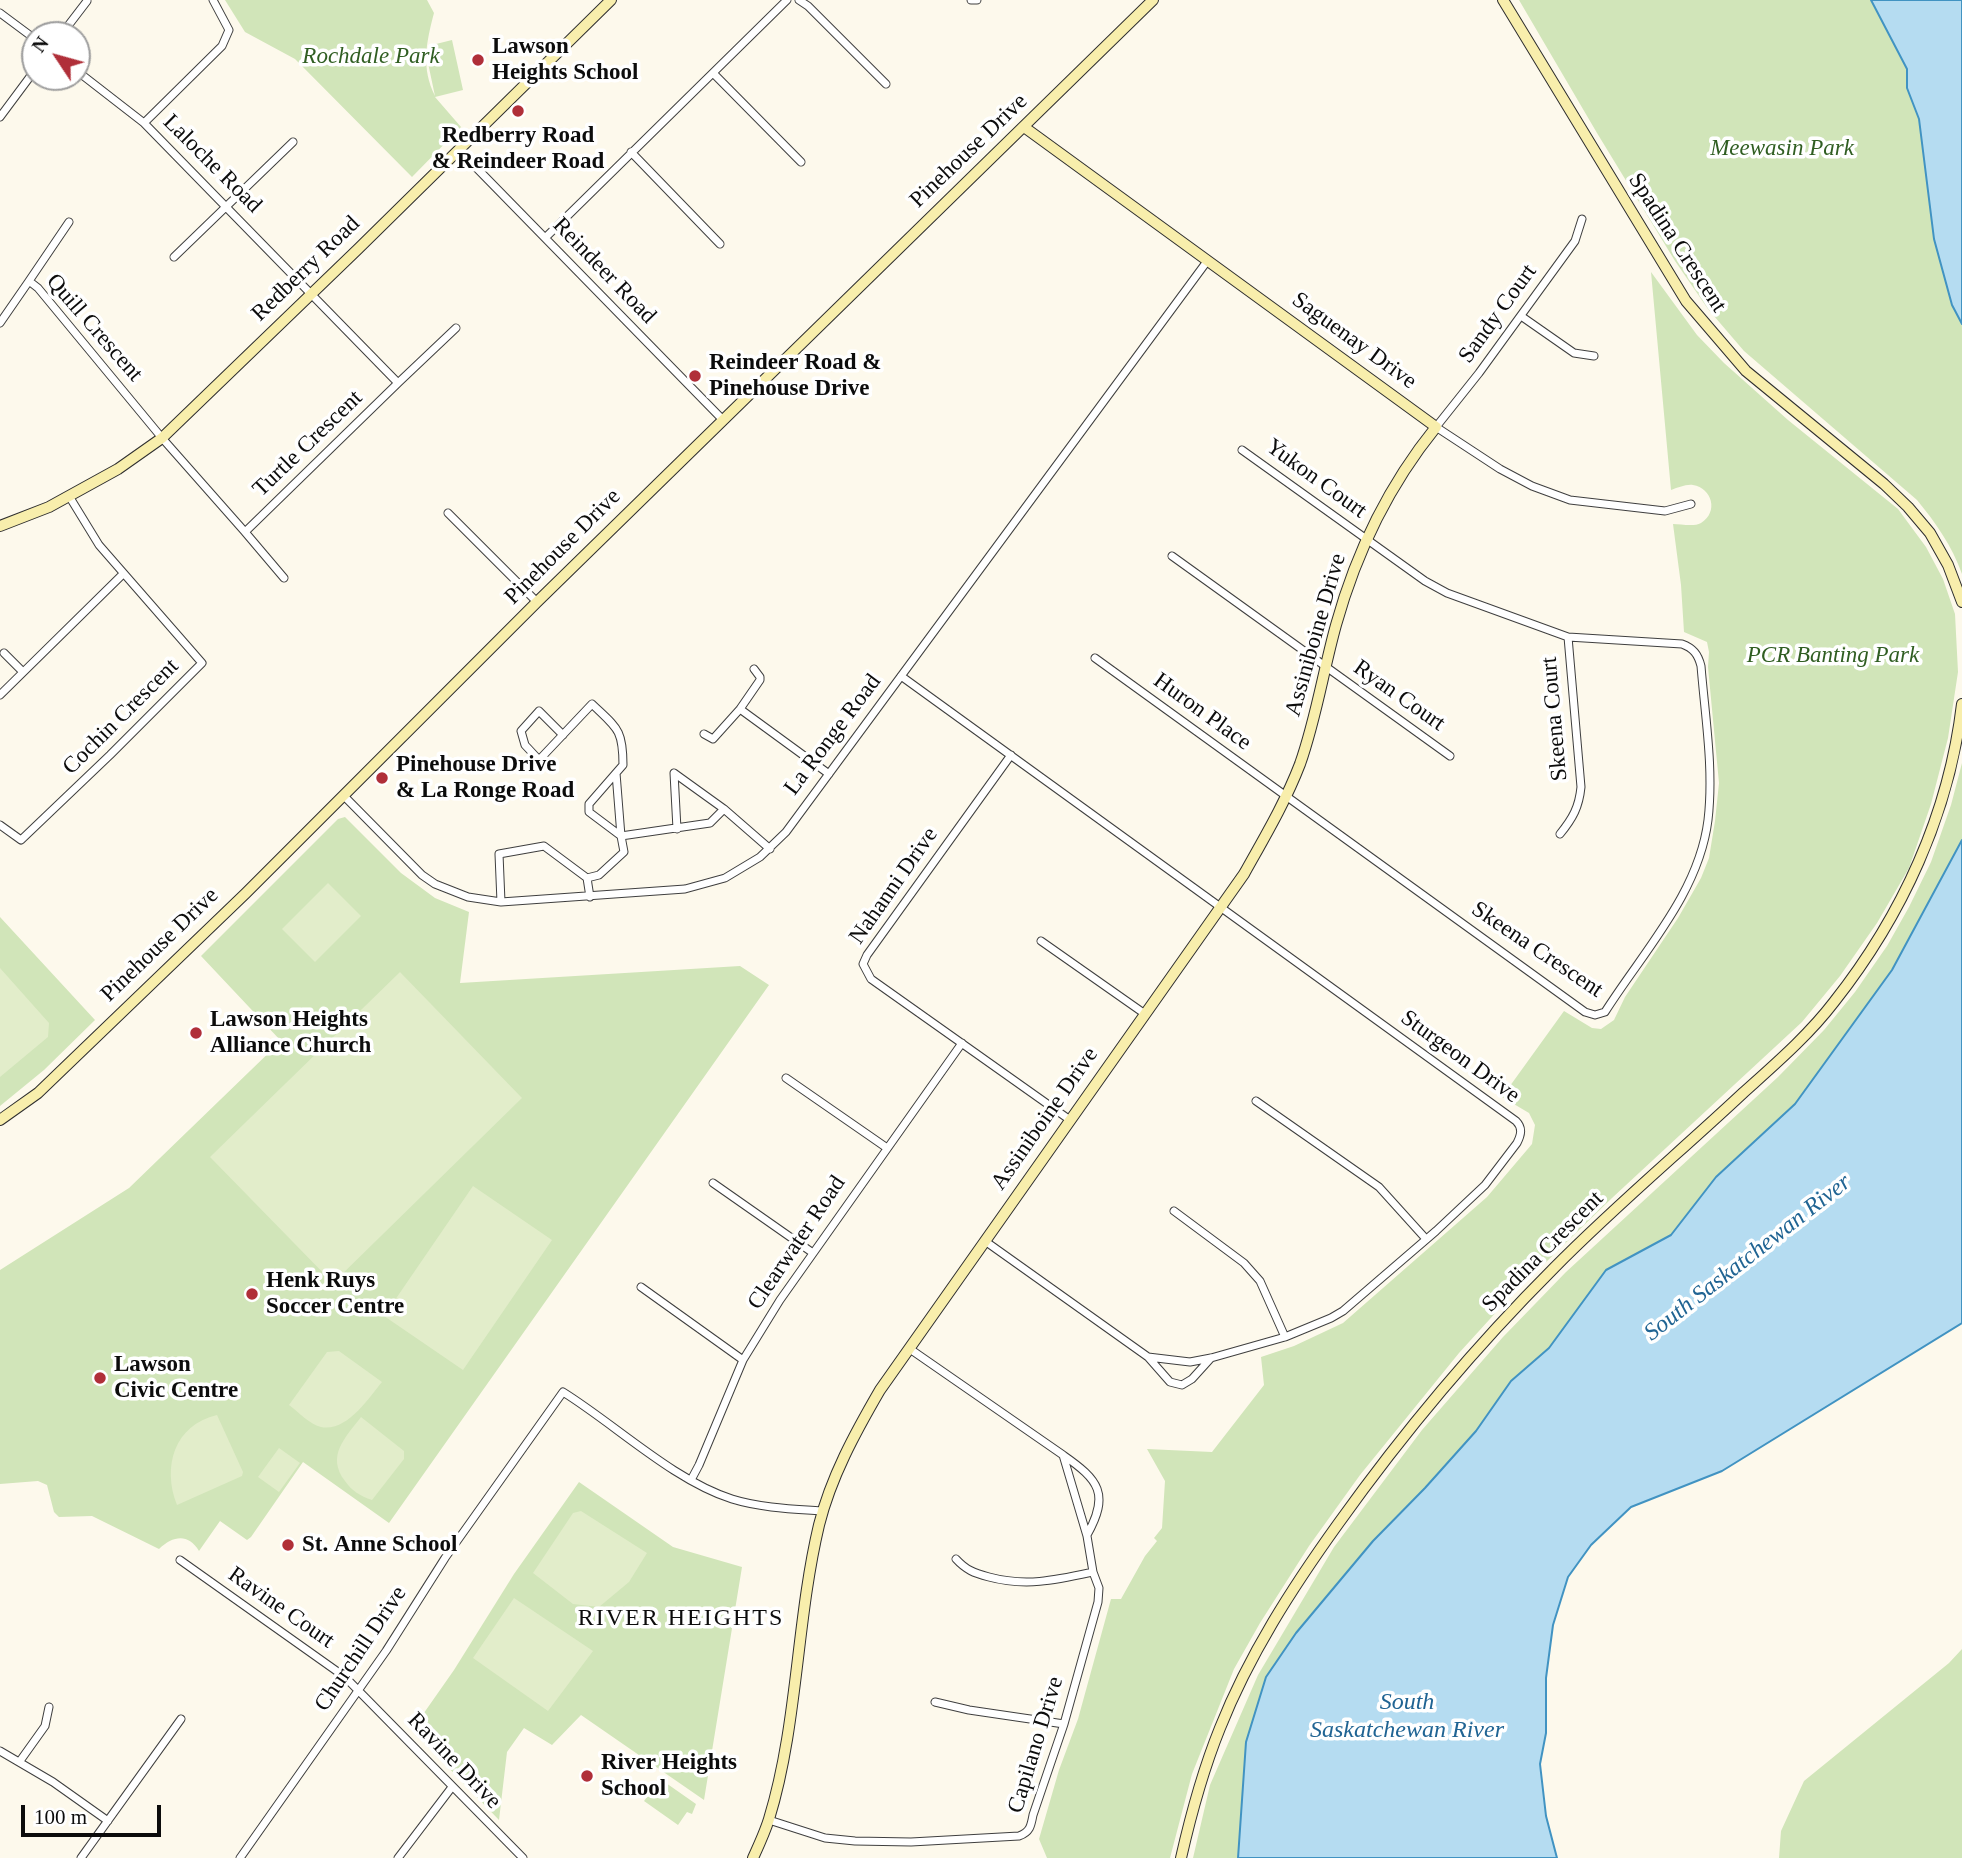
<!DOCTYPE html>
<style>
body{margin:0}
#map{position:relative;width:1962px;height:1858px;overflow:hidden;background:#fdf9ec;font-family:Georgia,serif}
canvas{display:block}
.north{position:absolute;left:21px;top:21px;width:70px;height:70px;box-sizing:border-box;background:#fff;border:2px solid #9e9e9e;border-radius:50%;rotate:306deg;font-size:19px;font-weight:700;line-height:28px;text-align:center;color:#0c0c0c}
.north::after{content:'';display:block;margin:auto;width:24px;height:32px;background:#b02f39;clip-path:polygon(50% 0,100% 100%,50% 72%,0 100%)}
.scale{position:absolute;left:21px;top:1805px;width:140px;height:32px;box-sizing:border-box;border:4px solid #0c0c0c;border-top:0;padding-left:9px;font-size:21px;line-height:24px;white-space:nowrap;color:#0c0c0c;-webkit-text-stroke:5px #fff;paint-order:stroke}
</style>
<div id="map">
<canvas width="1962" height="1858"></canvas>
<div class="north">N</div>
<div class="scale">100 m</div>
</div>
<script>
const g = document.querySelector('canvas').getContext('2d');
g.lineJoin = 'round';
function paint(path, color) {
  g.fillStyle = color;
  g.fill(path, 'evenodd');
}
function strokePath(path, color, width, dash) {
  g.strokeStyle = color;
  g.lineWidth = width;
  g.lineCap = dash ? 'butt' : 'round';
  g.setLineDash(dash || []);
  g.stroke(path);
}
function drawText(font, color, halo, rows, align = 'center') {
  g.font = font + ' Georgia,serif';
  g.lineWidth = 7;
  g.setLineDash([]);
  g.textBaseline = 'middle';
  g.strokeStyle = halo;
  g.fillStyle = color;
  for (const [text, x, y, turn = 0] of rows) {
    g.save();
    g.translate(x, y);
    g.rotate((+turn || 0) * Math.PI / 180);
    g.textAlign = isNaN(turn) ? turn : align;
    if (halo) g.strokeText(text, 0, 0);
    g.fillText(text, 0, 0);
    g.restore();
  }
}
paint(new Path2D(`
 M225,0H427L434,13C426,43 421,68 435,96L428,63L431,62L428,46L452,40L463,90L435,97L461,127L412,177L295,59L245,32Z
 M1519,0H1885L1918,75L1962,279V574C1952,546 1936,523 1917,500L1744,351L1708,309L1675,261L1597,133Z
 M1651,272L1697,335L1724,363L1788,420L1898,509L1926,547L1943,579L1955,614L1958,672L1948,738L1931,804L1909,868L1877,923L1840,976L1802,1022L1612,1198L1509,1298L1459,1353L1360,1475L1309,1546L1260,1623L1234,1669L1192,1774L1170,1858H1047L1039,1839L1059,1770L1078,1719L1111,1599H1121L1145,1556L1157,1541L1154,1538L1162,1528L1165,1481L1147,1449L1212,1452L1264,1385L1261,1357L1294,1346L1343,1323L1487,1197L1532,1144L1535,1125L1529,1113L1502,1097L1564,1011L1592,1028L1601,1029L1614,1020L1625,997L1678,918L1701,878L1709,858L1715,821L1719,783L1708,667L1709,652L1707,642L1684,632L1681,585L1673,524C1681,524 1694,527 1701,523C1719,512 1712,488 1693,485C1686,484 1677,488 1671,490Z
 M1962,763V851L1875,1001L1256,1858H1193L1210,1785L1258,1675L1334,1547L1422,1430L1503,1337L1566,1272L1778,1077L1824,1030L1855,992L1887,946L1909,907L1931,862L1951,805Z
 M345,817L401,873L435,898L469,912L460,983L740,966L769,985L389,1523L303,1462L251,1537L247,1540L220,1521L199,1551C188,1533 173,1536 159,1549L92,1516L59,1517L54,1512L47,1485L38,1481L0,1484V1270L129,1188L281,1041L201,956L338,819Z
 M0,917L95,1020L44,1070L0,1106Z
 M579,1482L673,1547L742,1567L704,1800L581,1715L552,1745L524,1728L507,1752L499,1820L412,1730L454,1670L514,1574Z
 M1962,1649V1858H1779L1781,1831L1804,1781L1949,1663Z
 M666,1783L696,1804L692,1814L687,1812L678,1825L644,1801L653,1789L660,1792Z`), '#d1e5b9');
paint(new Path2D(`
 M328,883L361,916L315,962L282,929Z
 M0,968L49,1023L48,1037L0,1077Z
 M400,972L522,1098L333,1283L210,1157Z
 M473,1186L552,1240L463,1370L384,1316Z
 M339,1351L382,1382C368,1399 347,1432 321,1427C311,1425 298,1412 289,1405L327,1352Z
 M217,1415L243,1472L242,1476L177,1505C162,1467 174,1425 217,1415Z
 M361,1417L404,1451V1459L372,1500C360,1496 352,1491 345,1481C326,1456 345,1438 361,1417Z
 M279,1448L300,1463L279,1492L258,1477Z
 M581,1511L647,1553L629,1582L599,1607L573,1604L533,1573L573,1513Z
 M514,1598L593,1651L548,1711L473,1658Z`), '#e2edca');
const water = new Path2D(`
 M1871,0H1962V324L1952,305L1934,239L1919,119L1907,88V69Z
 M1962,840V1323L1722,1471L1631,1507L1591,1545L1568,1577L1553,1625L1546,1678V1733L1540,1764L1546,1816L1557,1858H1238L1246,1742L1266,1677L1296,1633L1373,1541L1425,1488L1476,1431L1511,1381L1549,1348L1606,1270L1671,1235L1716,1177L1795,1104L1892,970Z`);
paint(water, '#b5dcf1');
strokePath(water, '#4193c2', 2);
const street = new Path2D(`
 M799,0L808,6L886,84
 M971,0H977
 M0,13L35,39
 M61,35L87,1
 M713,73L801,162
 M0,117L35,70
 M144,123L222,46L229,30L213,0
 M459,150L723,420
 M631,152L720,244
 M1582,219L1575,241L1479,373L1436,427L1500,469L1532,486L1570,500L1665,511L1691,504
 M545,238L787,0
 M174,257L293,142
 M29,281L69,222
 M1521,316L1574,353L1594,356
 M0,323L29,281L38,288L162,438L245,532L398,383L144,123L77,71
 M398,383L456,328
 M448,513L537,602
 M245,532L284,578
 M1172,556L1450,756
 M4,653L23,672
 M1095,658L1585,1012L1595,1015L1605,1012C1643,952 1699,893 1708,820C1714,769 1705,716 1701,666C1698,654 1693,648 1682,644L1568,637L1447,593L1425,581L1242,450
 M901,676L1516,1121C1523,1128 1521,1135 1517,1143L1485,1185L1436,1231L1343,1311L1331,1318L1285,1337L1211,1358L1190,1362L1148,1357L985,1241
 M0,695L123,574
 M740,709L829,774
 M704,734L713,739L740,709L760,680V677L754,669
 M563,735L539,711L521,731L525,745L539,760L592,704C617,728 623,729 623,765L616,773
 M1011,755L867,955L863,964L871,979L1070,1120
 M344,796L422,875L435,884L468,897L501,902L685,889L725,878L760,857L786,832L1208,260
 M724,809L770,849
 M0,825L21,840L110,755L202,663L99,545L69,496
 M1560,834C1573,818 1579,807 1581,787L1568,637
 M587,878L599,875L624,852L621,836L589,812V804L616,773L621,836L710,823L724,809L674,773L677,829
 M501,902L499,854L544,846L587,878L590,897
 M1041,941L1145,1014
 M786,1078L887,1148
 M1256,1101L1379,1187L1426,1239
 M713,1183L813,1253
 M1174,1211L1244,1263L1260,1281L1285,1337
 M641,1287L743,1360
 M1148,1357L1170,1382L1182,1385L1192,1379L1211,1358
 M1063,1455C1099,1480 1110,1494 1087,1535
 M691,1480L699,1465L743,1360L780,1300L962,1043
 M956,1559C966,1570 974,1573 989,1577C1026,1587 1056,1580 1093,1572
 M180,1560L345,1677L523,1858
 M935,1702L969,1710L1064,1724
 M0,1751L53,1782L108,1821
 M20,1761L45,1726L49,1707
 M769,1820L825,1838L855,1841L911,1842L1019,1836C1030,1832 1031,1826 1033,1815L1064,1724L1098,1602L1099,1588L1093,1572L1087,1536L1063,1455L910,1349
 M81,1858L181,1719
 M240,1858L386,1651L445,1558L563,1392C616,1425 673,1480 732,1499C761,1508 794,1509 823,1511
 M398,1858L452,1787`);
const secondary = new Path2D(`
 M1503,0L1686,301L1746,371L1884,484L1908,507L1930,533L1948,565L1962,602
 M0,526L49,507L118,469L162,438L358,249L611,0
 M0,1120L38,1093L246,893L537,602L1153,0
 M753,1858C759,1845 765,1832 769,1819C798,1724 796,1622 819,1525C831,1477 855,1433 880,1390L1244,874C1264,838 1285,803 1300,764C1316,719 1323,672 1336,625C1356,553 1389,485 1436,427L1024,127
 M1181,1858C1191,1814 1203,1770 1220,1728C1249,1655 1292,1588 1338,1524C1403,1433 1475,1347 1554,1268C1614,1207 1680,1152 1743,1093C1774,1065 1808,1036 1834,1002C1902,916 1949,814 1962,704`);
strokePath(street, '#3f3f3f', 9);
strokePath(secondary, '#2e2e2e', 12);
strokePath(street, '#fff', 7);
strokePath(secondary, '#f8eeac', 10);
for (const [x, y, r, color] of [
 [478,60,7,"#b02f39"],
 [518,111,7,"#b02f39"],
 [695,376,7,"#b02f39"],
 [382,778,7,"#b02f39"],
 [196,1033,7,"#b02f39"],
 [252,1294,7,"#b02f39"],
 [100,1378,7,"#b02f39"],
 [288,1545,7,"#b02f39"],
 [587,1776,7,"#b02f39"]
]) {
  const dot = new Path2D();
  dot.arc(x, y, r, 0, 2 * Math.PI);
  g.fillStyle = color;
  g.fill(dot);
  strokePath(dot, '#fff', 2.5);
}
drawText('bold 23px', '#0c0c0c', '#fff', [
 ["Lawson",492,47],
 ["Heights School",492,73],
 ["Redberry Road",518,136,"center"],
 ["& Reindeer Road",518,162,"center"],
 ["Reindeer Road &",709,363],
 ["Pinehouse Drive",709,389],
 ["Pinehouse Drive",396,765],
 ["& La Ronge Road",396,791],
 ["Lawson Heights",210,1020],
 ["Alliance Church",210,1046],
 ["Henk Ruys",266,1281],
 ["Soccer Centre",266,1307],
 ["Lawson",114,1365],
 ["Civic Centre",114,1391],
 ["St. Anne School",302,1545],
 ["River Heights",601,1763],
 ["School",601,1789]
], 'left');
drawText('italic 23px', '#305e22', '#fff', [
 ["Rochdale Park",371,57],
 ["Meewasin Park",1782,149],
 ["PCR Banting Park",1833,656]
]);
drawText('23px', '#0c0c0c', '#fff', [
 ["Pinehouse Drive",969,151,-44],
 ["Laloche Road",212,164,45],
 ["Spadina Crescent",1677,243,57],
 ["Redberry Road",306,269,-44],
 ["Reindeer Road",604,271,46],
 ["Sandy Court",1498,314,-54],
 ["Quill Crescent",94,328,49],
 ["Saguenay Drive",1354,341,36],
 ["Turtle Crescent",308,444,-44],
 ["Yukon Court",1316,479,36],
 ["Pinehouse Drive",563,547,-45],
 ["Assiniboine Drive",1316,635,-74],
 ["Ryan Court",1399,696,35],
 ["Huron Place",1202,712,36],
 ["Cochin Crescent",121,717,-45],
 ["Skeena Court",1555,719,-95],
 ["La Ronge Road",833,735,-53],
 ["Nahanni Drive",894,886,-55],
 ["Pinehouse Drive",160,945,-44],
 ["Skeena Crescent",1537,950,34],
 ["Sturgeon Drive",1460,1057,36],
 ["Assiniboine Drive",1045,1119,-55],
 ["Clearwater Road",797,1243,-56],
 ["Spadina Crescent",1543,1252,-45],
 ["Ravine Court",281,1608,35],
 ["Churchill Drive",361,1649,-56],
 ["Capilano Drive",1036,1745,-73],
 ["Ravine Drive",454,1761,46]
]);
drawText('italic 24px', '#206493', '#fff', [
 ["South Saskatchewan River",1748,1258,-38],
 ["South",1407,1703],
 ["Saskatchewan River",1407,1731]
]);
g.letterSpacing = '2px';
drawText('24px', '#0c0c0c', '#fff', [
 ["RIVER HEIGHTS",681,1619]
]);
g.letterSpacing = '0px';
</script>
